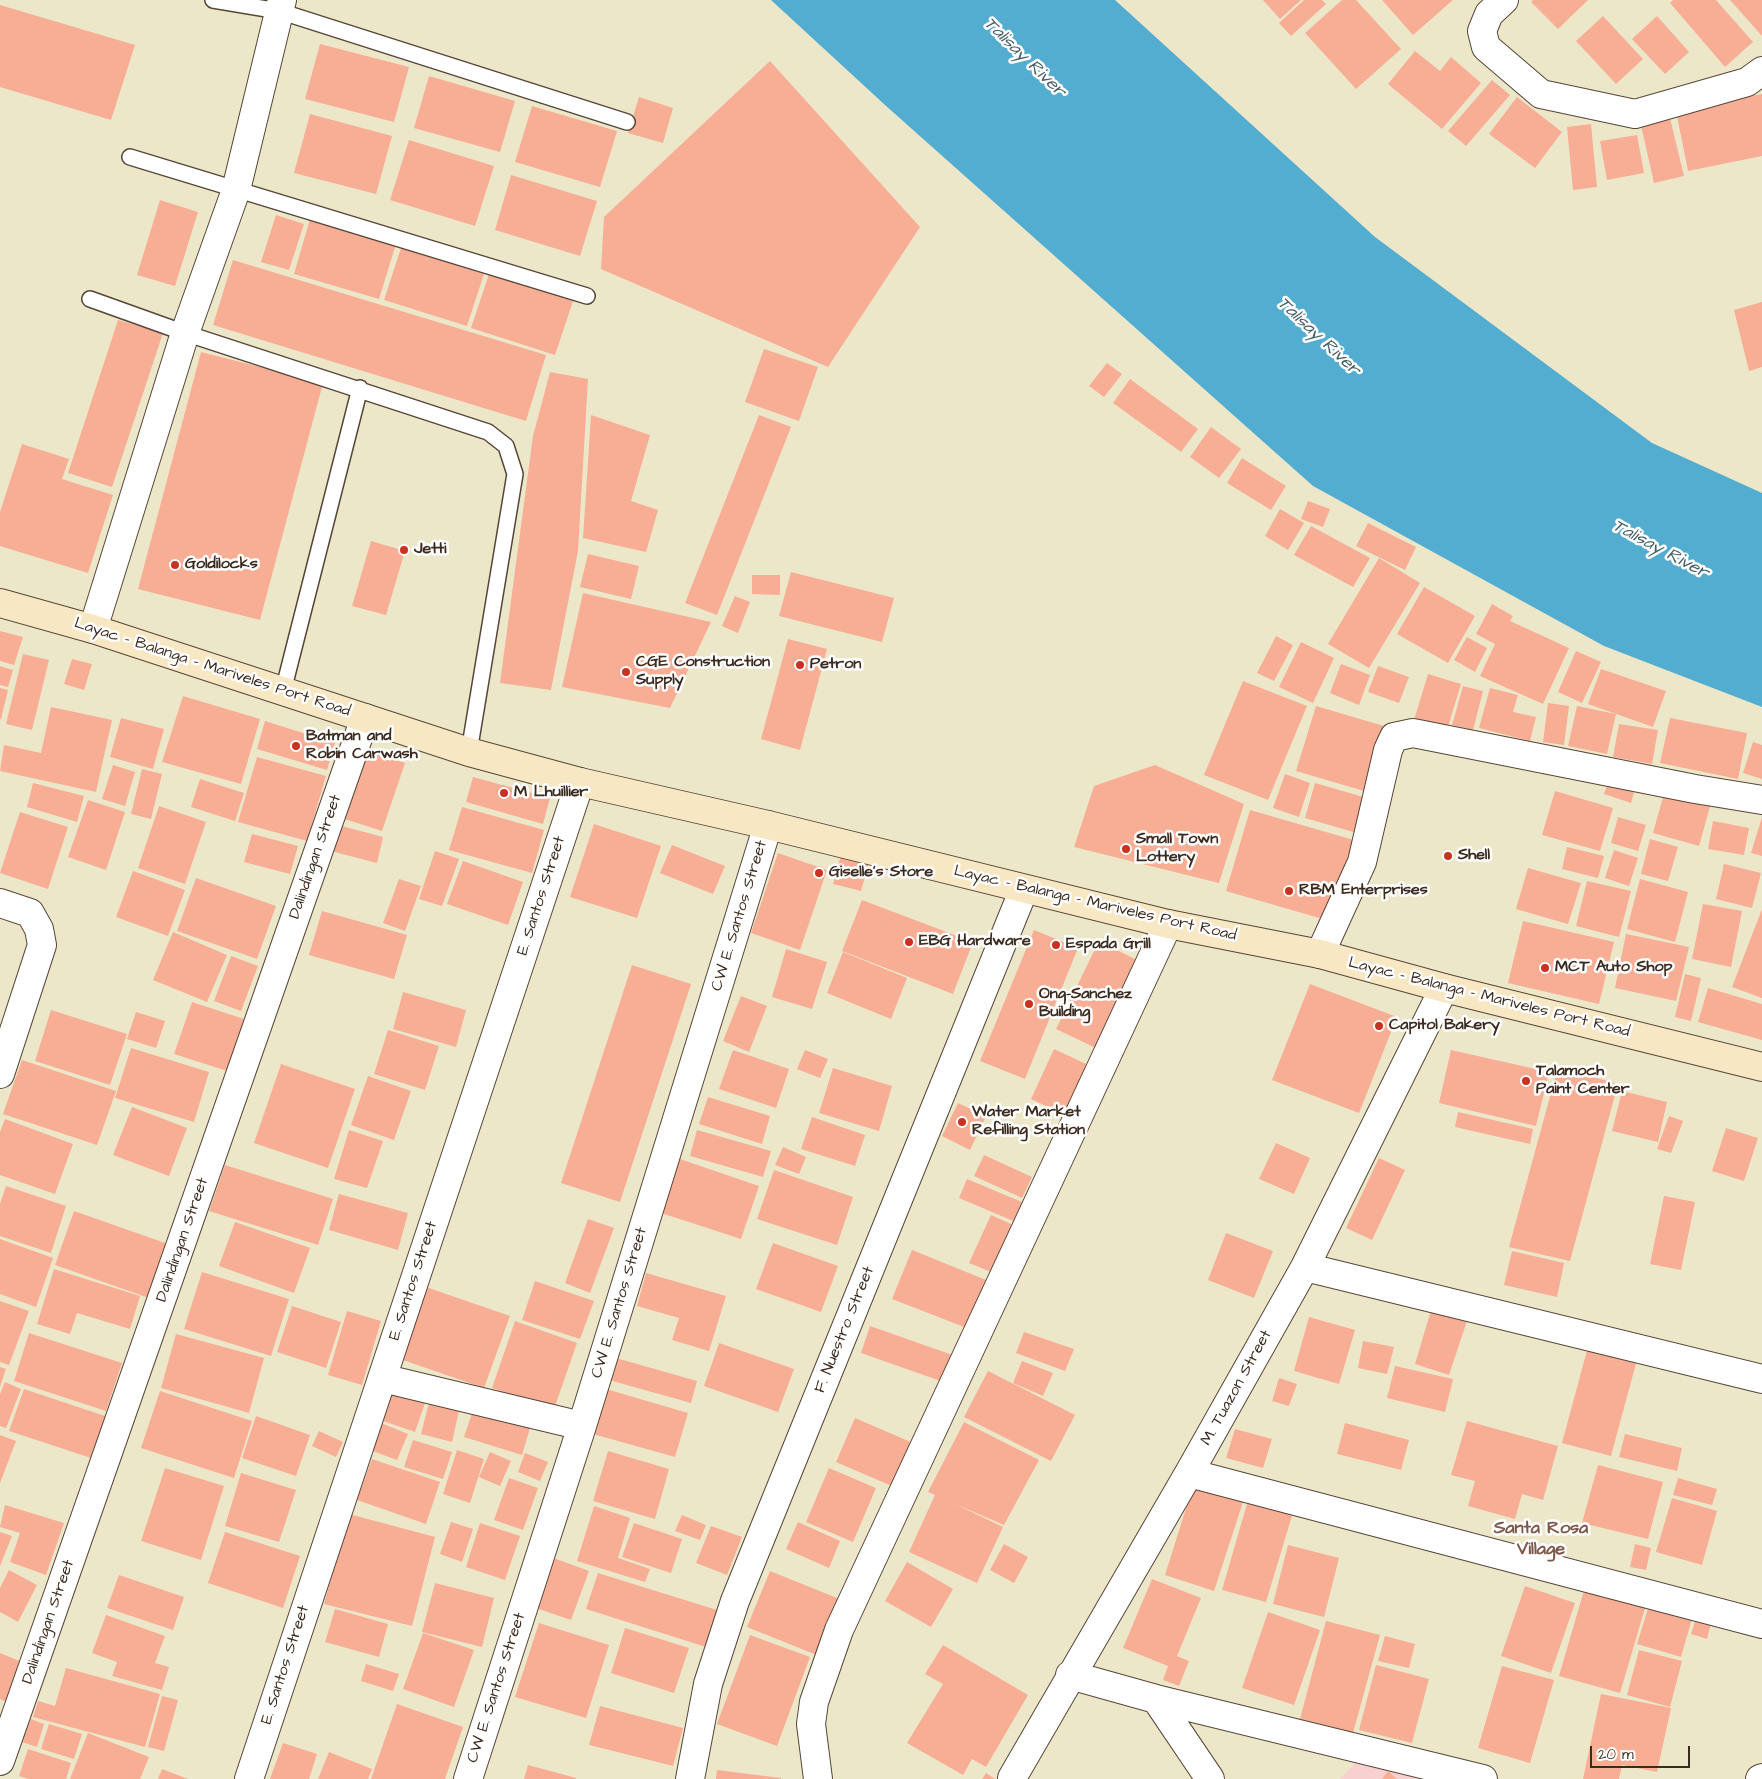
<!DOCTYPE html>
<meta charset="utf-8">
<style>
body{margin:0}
#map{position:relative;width:1762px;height:1779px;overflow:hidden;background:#ede7ca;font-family:"Architects Daughter",sans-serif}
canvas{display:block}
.scale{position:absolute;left:1590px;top:1746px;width:100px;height:22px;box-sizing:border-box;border:2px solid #3b2a1e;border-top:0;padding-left:6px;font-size:15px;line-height:18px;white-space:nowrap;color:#3b2a1e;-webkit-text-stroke:4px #fff;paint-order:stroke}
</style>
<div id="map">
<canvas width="1762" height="1779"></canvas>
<div class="scale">20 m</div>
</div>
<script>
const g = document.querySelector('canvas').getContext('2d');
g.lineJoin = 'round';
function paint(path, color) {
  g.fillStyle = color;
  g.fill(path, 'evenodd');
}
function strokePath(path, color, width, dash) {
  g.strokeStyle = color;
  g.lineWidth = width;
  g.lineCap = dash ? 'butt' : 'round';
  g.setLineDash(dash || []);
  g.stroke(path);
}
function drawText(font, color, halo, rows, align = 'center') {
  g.font = font + ' "Architects Daughter",sans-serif';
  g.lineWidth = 5;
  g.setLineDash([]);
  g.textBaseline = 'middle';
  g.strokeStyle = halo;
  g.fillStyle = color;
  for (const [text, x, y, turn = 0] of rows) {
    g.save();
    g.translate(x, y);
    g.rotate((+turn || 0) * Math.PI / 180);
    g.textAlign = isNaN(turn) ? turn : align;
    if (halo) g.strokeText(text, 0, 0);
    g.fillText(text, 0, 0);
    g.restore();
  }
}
paint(new Path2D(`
 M1358,1760L1425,1779H1340Z`), '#f7d0cf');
paint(new Path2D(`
 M771,0H1115L1375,237L1652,443L1762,493V707L1604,646L1313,486L885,105Z`), '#53add1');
paint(new Path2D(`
 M1263,0H1301L1280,19Z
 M1304,0H1322L1326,4L1291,36L1279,23Z
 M1342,0H1356L1401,49L1356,89L1305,33Z
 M1382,0H1453L1413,35Z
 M1533,0H1588L1558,29L1531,2Z
 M1673,0H1716L1753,42L1725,67L1670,3Z
 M1730,0H1762V36Z
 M0,5L135,45L111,120L0,87Z
 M1603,16L1643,59L1616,84L1576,41Z
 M1657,16L1689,52L1665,74L1632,39Z
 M320,44L409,67L394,122L305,99Z
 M1415,51L1440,71L1451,57L1481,83L1442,129L1388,84Z
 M770,61L920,227L828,367L601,269L604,217Z
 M429,76L515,101L500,152L414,128Z
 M1492,80L1510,95L1466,146L1448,131Z
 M1762,94V156L1688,171L1676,111Z
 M639,97L673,108L663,143L628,133Z
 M1517,97L1562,132L1535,168L1489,134Z
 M532,106L617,131L600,187L515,162Z
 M310,114L392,136L376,194L294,173Z
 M1669,114L1684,176L1654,183L1640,121Z
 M1591,124L1597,187L1573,190L1567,127Z
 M1637,135L1644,173L1607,180L1600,141Z
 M409,140L494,166L475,226L390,200Z
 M511,175L597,201L580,256L495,230Z
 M160,200L198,212L175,286L137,275Z
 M276,215L304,224L289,270L261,262Z
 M310,219L396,244L379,299L294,274Z
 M401,248L484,274L467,326L384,300Z
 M233,260L546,355L526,421L213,325Z
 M489,274L573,301L555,355L471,328Z
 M1762,302V367L1749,371L1734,310Z
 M118,320L163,333L112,487L68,473Z
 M764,349L818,367L799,421L745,402Z
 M201,352L323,383L260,620L138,589Z
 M1107,363L1122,374L1104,397L1089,386Z
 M550,372L588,379L578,551L551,690L500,683L533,436Z
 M1130,379L1198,429L1181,452L1113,403Z
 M591,415L650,435L631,501L658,510L646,552L583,538Z
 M759,415L791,427L717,615L685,603Z
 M1211,427L1241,449L1219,478L1190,457Z
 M22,444L69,459L62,479L113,495L88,573L0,546V512Z
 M1242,458L1286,486L1271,510L1227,483Z
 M1308,501L1330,509L1323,527L1301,519Z
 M1280,509L1304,523L1288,550L1265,536Z
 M1368,523L1416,547L1405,570L1356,546Z
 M1311,526L1370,558L1353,587L1294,555Z
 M371,541L405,551L386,615L352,606Z
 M588,554L639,566L631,599L580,587Z
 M1379,558L1420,583L1369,668L1328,644Z
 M791,572L894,598L882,642L779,616Z
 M752,575H780V595L752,594Z
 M1424,587L1475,616L1448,663L1397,634Z
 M583,593L711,622L670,708L562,687Z
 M735,596L750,602L738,633L722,626Z
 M1492,604L1513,616L1510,621L1569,648L1543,704L1480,676L1495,644L1476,634Z
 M0,631L23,637L14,665L0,661Z
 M1276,636L1293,645L1274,681L1257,673Z
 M1467,637L1487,648L1475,672L1454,660Z
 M788,639L827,649L800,750L761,739Z
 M1301,642L1334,658L1313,703L1279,687Z
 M1576,651L1601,662L1582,703L1558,692Z
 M23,654L49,660L32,730L6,724Z
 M72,659L92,664L84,690L64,684Z
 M1341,664L1370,675L1359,705L1330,693Z
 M0,666L13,670L8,687L0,685Z
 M1378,666L1409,677L1399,703L1368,692Z
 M1601,669L1666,691L1653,727L1588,704Z
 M1428,674L1461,684L1447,730L1414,720Z
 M1243,681L1307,706L1268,800L1204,775Z
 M1463,686L1483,691L1473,730L1452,725Z
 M0,688L8,690L1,719H0Z
 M1490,688L1518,695L1513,712L1536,717L1530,741L1479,728Z
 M183,696L260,719L241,784L162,762Z
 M1548,703L1569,706L1564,745L1543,742Z
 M1316,706L1384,726L1364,791L1296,771Z
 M1577,706L1616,714L1607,754L1568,746Z
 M51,707L112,720L96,792L0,771L4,745L41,753Z
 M121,718L164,729L153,769L110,757Z
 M1670,718L1747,733L1738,779L1660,763Z
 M265,721L335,743L327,770L257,749Z
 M1619,724L1658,730L1652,764L1613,757Z
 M1753,742L1762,745V779L1743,773Z
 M358,747L405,763L382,831L335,816Z
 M257,757L326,776L307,841L238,822Z
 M113,765L135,772L125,806L102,799Z
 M1155,765L1244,804L1219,883L1074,847L1094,786Z
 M142,769L162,774L151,819L131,814Z
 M1285,774L1310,783L1299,817L1273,808Z
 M1611,774L1637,782L1631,803L1604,794Z
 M473,777L550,798L543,824L466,802Z
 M200,779L244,793L235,821L191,807Z
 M33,783L84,796L77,822L27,807Z
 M1315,783L1367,798L1357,833L1305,818Z
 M1665,790L1711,803L1699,846L1653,833Z
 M1555,791L1613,808L1600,851L1542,835Z
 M88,800L125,812L106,870L68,857Z
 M159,806L206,822L185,884L138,868Z
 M462,807L544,830L532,873L449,850Z
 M1250,810L1357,841L1333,922L1226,891Z
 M20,812L68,827L48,889L0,873Z
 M1618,817L1646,825L1638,851L1611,843Z
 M1762,817V856L1751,853Z
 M1713,821L1749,828L1744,855L1708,849Z
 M334,824L383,837L377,863L327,850Z
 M594,824L661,846L637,918L570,897Z
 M252,834L298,846L290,874L244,862Z
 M1650,839L1678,847L1668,881L1641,874Z
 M672,845L725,866L713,894L660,873Z
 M1567,847L1604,856L1598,878L1562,869Z
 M1614,850L1638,858L1629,886L1605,878Z
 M435,851L459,859L442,906L419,899Z
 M778,853L827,870L800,950L751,933Z
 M841,855L869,862L861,891L833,884Z
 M463,861L523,882L508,925L447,904Z
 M1724,864L1761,873L1752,908L1716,899Z
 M1528,868L1581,883L1568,924L1516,909Z
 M133,871L185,890L168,936L116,917Z
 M196,878L276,906L257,959L177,931Z
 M399,879L421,886L405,931L383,923Z
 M1640,879L1688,892L1675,942L1627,929Z
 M1587,881L1631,891L1619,937L1576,926Z
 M862,900L973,942L953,994L842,951Z
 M1703,904L1742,911L1731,967L1692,959Z
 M1762,909V998L1732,987Z
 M322,911L407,935L394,979L309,955Z
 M1523,921L1614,942L1599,1004L1508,983Z
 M1034,930L1078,948L1025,1079L980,1061Z
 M173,932L227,955L207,1002L153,980Z
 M1626,934L1689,947L1676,1001L1615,988Z
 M1099,941L1147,965L1104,1052L1056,1029Z
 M786,949L827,962L812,1009L772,997Z
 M843,952L907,978L891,1019L827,993Z
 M231,956L258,966L241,1011L214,1001Z
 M632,965L691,984L620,1202L561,1183Z
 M1685,974L1701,978L1691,1021L1675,1017Z
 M1310,984L1397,1017L1359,1113L1272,1080Z
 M1708,988L1762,1004V1040L1698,1022Z
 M403,992L466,1010L456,1047L393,1029Z
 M741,996L767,1006L749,1052L723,1041Z
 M192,1002L244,1019L227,1071L174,1054Z
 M51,1010L127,1034L110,1085L35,1061Z
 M136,1012L165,1021L156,1048L127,1039Z
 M388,1030L439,1046L425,1090L374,1074Z
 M131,1048L209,1072L194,1122L115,1098Z
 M1054,1049L1097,1069L1074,1119L1031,1099Z
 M733,1050L789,1069L776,1108L719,1089Z
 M805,1050L828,1059L820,1078L797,1069Z
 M1451,1050L1549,1072L1536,1126L1439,1103Z
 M22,1060L116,1091L97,1145L3,1114Z
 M281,1064L355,1089L328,1168L254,1143Z
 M1558,1067L1618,1084L1570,1261L1509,1247Z
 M833,1068L892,1086L879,1131L819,1113Z
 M368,1076L411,1091L394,1140L351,1125Z
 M1622,1091L1667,1102L1658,1142L1612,1131Z
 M708,1097L770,1116L762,1144L699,1124Z
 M958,1103L986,1116L970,1150L942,1136Z
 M132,1107L187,1128L169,1176L113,1155Z
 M1458,1112L1533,1129L1530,1144L1455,1127Z
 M1669,1116L1683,1121L1671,1153L1657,1149Z
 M812,1117L865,1135L855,1166L801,1149Z
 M5,1119L73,1144L55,1194L0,1175V1132Z
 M1726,1128L1758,1138L1744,1181L1712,1171Z
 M349,1130L383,1141L367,1188L334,1179Z
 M697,1130L771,1151L763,1177L690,1156Z
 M1276,1143L1310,1158L1294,1194L1259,1179Z
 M783,1147L806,1157L799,1174L775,1165Z
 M984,1155L1032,1177L1022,1198L974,1176Z
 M677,1158L759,1186L741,1239L658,1212Z
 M1379,1158L1405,1170L1372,1240L1346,1228Z
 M225,1165L333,1199L318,1245L209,1211Z
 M774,1170L853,1197L837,1245L757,1219Z
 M967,1179L1022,1202L1032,1181L1042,1185L1025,1226L959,1198Z
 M6,1186L66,1206L51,1253L0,1236V1204Z
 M339,1194L408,1213L398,1250L329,1230Z
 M1664,1196L1695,1202L1681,1270L1650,1264Z
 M74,1211L168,1244L149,1298L55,1265Z
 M991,1215L1022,1229L1001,1276L969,1263Z
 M588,1219L614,1228L590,1293L565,1283Z
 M235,1222L310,1248L294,1293L219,1266Z
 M1226,1233L1273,1251L1254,1298L1208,1280Z
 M0,1239L53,1258L36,1307L0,1294Z
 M773,1243L838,1266L821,1312L756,1289Z
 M912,1250L996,1284L977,1332L892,1299Z
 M1512,1251L1564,1263L1557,1297L1504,1285Z
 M54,1269L140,1296L130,1329L77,1313L70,1334L37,1324Z
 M202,1272L289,1299L271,1356L184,1329Z
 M646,1273L726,1296L709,1351L672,1340L679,1318L637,1306Z
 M535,1281L594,1301L580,1339L522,1320Z
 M426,1287L510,1316L484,1388L400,1359Z
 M0,1301L29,1311L9,1365L0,1362Z
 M292,1306L341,1322L326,1368L277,1352Z
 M1432,1307L1468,1318L1449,1375L1415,1364Z
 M347,1311L381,1321L362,1385L328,1375Z
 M1309,1317L1355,1330L1339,1384L1294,1371Z
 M515,1321L577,1343L554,1409L492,1388Z
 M870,1326L961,1358L952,1385L861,1353Z
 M1024,1332L1074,1349L1065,1371L1016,1353Z
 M29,1333L122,1363L106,1411L14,1381Z
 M176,1334L264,1358L249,1413L161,1388Z
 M1363,1341L1394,1347L1387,1374L1358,1368Z
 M719,1343L794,1369L778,1412L704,1386Z
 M1589,1343L1638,1356L1611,1456L1562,1443Z
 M616,1358L697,1381L691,1403L609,1380Z
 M1022,1361L1053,1373L1043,1396L1013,1383Z
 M1395,1366L1453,1379L1445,1412L1387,1398Z
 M0,1367L6,1369L0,1387Z
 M988,1371L1075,1415L1051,1461L964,1417Z
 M1279,1378L1297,1384L1289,1406L1272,1401Z
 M5,1382L21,1389L6,1428L0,1426V1394Z
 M24,1389L108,1417L94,1459L9,1431Z
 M606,1389L688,1413L675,1457L593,1434Z
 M160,1391L252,1421L234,1478L141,1448Z
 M390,1392L425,1403L415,1432L380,1420Z
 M429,1403L459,1411L452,1442L421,1434Z
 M473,1410L530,1428L522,1455L464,1437Z
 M256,1416L310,1435L296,1476L242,1458Z
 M855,1418L920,1446L901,1490L836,1462Z
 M1467,1421L1558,1446L1543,1500L1522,1494L1515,1519L1468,1506L1475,1481L1451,1475Z
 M964,1422L1039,1460L1004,1525L955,1504L1003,1527L977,1583L909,1552L935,1495L928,1492Z
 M381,1423L408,1434L397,1460L370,1450Z
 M1345,1423L1409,1440L1401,1470L1337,1454Z
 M1235,1429L1272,1439L1263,1468L1226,1458Z
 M319,1431L343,1442L336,1457L312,1446Z
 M1625,1434L1682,1448L1677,1471L1619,1457Z
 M0,1435L16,1441L0,1483Z
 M413,1440L452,1452L443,1479L404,1467Z
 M457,1450L484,1459L470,1503L443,1494Z
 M608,1451L669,1469L655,1519L593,1501Z
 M490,1452L511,1461L500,1486L479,1477Z
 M525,1453L548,1462L540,1481L518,1472Z
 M372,1459L440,1482L426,1524L357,1500Z
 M1598,1465L1663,1482L1648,1539L1582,1523Z
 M165,1468L224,1486L201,1560L141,1541Z
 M829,1468L876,1488L853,1542L806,1522Z
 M241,1473L296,1490L279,1542L225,1526Z
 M509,1478L538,1488L523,1530L494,1520Z
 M1678,1478L1717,1489L1712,1505L1673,1495Z
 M1194,1483L1244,1499L1214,1591L1165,1575Z
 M1249,1497L1294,1509L1266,1602L1222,1590Z
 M1672,1498L1717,1511L1702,1565L1656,1552Z
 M5,1505L64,1523L46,1575L10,1562L20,1533L0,1527Z
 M594,1506L630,1518L618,1558L650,1569L645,1582L577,1561Z
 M349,1514L435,1537L412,1626L324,1604Z
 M682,1515L706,1525L700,1540L675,1531Z
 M451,1522L473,1529L462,1562L440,1554Z
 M798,1522L840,1541L829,1568L786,1549Z
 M480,1523L520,1536L505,1580L466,1567Z
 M634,1523L682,1539L671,1573L622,1557Z
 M711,1526L742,1537L727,1575L696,1563Z
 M0,1532L12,1536L0,1566Z
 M225,1532L300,1556L283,1608L208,1583Z
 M1004,1544L1028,1557L1014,1583L990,1570Z
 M1635,1544L1651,1548L1646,1570L1630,1567Z
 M1288,1545L1339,1558L1324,1617L1273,1604Z
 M551,1557L589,1571L571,1620L533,1607Z
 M907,1562L953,1589L931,1627L885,1601Z
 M9,1570L37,1585L18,1622L0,1612V1588Z
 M770,1571L842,1600L819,1656L747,1627Z
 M598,1573L717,1610L706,1647L586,1609Z
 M119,1575L184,1597L173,1630L107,1608Z
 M1152,1579L1201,1598L1177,1656L1189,1661L1179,1686L1163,1680L1168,1666L1123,1648Z
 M1587,1580L1648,1598L1620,1693L1559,1676Z
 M435,1583L494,1598L482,1647L422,1632Z
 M1525,1586L1575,1603L1551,1673L1501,1656Z
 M1651,1599L1694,1612L1681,1657L1637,1644Z
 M335,1609L388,1624L379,1657L325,1642Z
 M1268,1612L1320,1630L1294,1705L1242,1688Z
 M106,1615L165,1636L155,1663L169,1667L162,1690L112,1676L117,1662L92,1653Z
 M1697,1615L1712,1619L1707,1639L1691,1634Z
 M1326,1621L1380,1635L1353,1733L1300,1719Z
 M539,1623L609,1645L586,1718L515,1697Z
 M625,1628L689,1648L674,1693L611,1673Z
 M423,1633L474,1650L454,1707L403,1689Z
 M750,1635L810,1657L777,1746L717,1724Z
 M1385,1636L1415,1644L1409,1668L1378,1661Z
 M943,1645L1028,1695L986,1767L972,1759L963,1775L907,1743L943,1684L925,1674Z
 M1639,1650L1682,1661L1670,1707L1627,1695Z
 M0,1653L22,1662L6,1702L0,1699Z
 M366,1664L399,1674L393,1691L361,1681Z
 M1376,1665L1429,1679L1412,1743L1359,1730Z
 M1502,1666L1554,1680L1530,1763L1478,1748Z
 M66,1668L160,1694L145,1747L33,1717L38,1701L55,1706Z
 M1601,1694L1671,1708L1657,1772L1622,1765L1619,1779H1583Z
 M162,1696L178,1700L164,1751L148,1747Z
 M397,1704L463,1727L445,1779H371Z
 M600,1706L683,1728L673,1766L589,1745Z
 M31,1719L44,1724L37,1747L22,1742Z
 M49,1724L82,1734L74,1759L41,1749Z
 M88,1733L149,1757L140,1779H70Z
 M283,1743L317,1754L309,1779H270Z
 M28,1749L71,1763L66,1779H28L19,1776Z
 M329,1752L372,1769L368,1779H318Z
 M528,1765L576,1778V1779H524Z
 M162,1769L188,1779H158Z
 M717,1770L781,1778V1779H716Z
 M1388,1771L1397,1779H1382Z
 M986,1773L995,1779H982Z`), '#f8ad95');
const lane = new Path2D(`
 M213,0L279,11L627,122
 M130,157L587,296
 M90,299L185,333L488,432L506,446L515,474L469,752
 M283,691L360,388`);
const street = new Path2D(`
 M1504,0L1489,14L1482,31L1486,47L1541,94L1635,114L1747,82L1762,71
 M93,629L185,333L236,190L282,0
 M0,903L30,913L39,929L42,945L0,1074
 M1320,954L1362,862L1388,750L1394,737L1413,733L1695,789L1762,800
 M1305,1267L1762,1379
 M382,1378L582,1426
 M1189,1473L1762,1624
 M1070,1675L1156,1699L1483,1779
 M1156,1699L1210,1779
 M0,1761L365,718
 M1012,1778L1189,1473L1305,1267L1444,988
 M249,1779L580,782
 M468,1779L582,1426L768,825
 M690,1779L708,1684L735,1601L1024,889
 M818,1779L811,1724L814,1702L839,1630L1168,924
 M1760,1779L1762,1778`);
const secondary = new Path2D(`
 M0,603L93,629L469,752L580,782L768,825L1168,924L1320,954L1444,988L1762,1067`);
strokePath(lane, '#564638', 18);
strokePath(street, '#564638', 30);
strokePath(secondary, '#564638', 30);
strokePath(lane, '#fff', 15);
strokePath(street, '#fff', 28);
strokePath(secondary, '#f8e7c3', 28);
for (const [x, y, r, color] of [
 [404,550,5,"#c8321e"],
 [175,565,5,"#c8321e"],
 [800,665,5,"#c8321e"],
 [626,672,5,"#c8321e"],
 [296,746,5,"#c8321e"],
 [504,793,5,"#c8321e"],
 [1126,849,5,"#c8321e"],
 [1448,856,5,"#c8321e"],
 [819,873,5,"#c8321e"],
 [1289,891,5,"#c8321e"],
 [909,942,5,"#c8321e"],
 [1056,945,5,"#c8321e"],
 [1545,968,5,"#c8321e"],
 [1029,1004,5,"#c8321e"],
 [1379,1026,5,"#c8321e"],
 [1526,1081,5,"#c8321e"],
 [962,1122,5,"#c8321e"]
]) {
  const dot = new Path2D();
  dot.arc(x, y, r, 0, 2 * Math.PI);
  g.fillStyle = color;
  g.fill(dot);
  strokePath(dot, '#fff', 2);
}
drawText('bold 16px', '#3b2a1e', '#fff', [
 ["Jetti",414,550],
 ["Goldilocks",185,565],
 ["CGE Construction",636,663],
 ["Supply",636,681],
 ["Petron",810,665],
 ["Batman and",306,737],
 ["Robin Carwash",306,755],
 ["M Lhuillier",514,793],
 ["Small Town",1136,840],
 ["Lottery",1136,858],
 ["Shell",1458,856],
 ["Giselle's Store",829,873],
 ["RBM Enterprises",1299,891],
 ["EBG Hardware",919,942],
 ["Espada Grill",1066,945],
 ["MCT Auto Shop",1555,968],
 ["Ong-Sanchez",1039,995],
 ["Building",1039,1013],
 ["Capitol Bakery",1389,1026],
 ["Talamoch",1536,1072],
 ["Paint Center",1536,1090],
 ["Water Market",972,1113],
 ["Refilling Station",972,1131]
], 'left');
drawText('16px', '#3b2a1e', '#fff', [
 ["Layac – Balanga – Mariveles Port Road",212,668,18],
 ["Dalindingan Street",316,857,-71],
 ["E. Santos Street",542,896,-72],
 ["Layac – Balanga – Mariveles Port Road",1095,904,13],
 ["CW E. Santos Street",740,916,-73],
 ["Layac – Balanga – Mariveles Port Road",1489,998,14],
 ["Dalindingan Street",183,1240,-71],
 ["E. Santos Street",414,1281,-72],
 ["CW E. Santos Street",620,1303,-73],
 ["F. Nuestro Street",845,1330,-68],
 ["M. Tuazon Street",1237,1388,-61],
 ["Dalindingan Street",49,1622,-71],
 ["E. Santos Street",286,1665,-72],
 ["CW E. Santos Street",497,1688,-72]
]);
drawText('italic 18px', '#455e66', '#fff', [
 ["Talisay River",1024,58,44],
 ["Talisay River",1318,337,43],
 ["Talisay River",1660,550,28]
]);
drawText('bold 18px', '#7d5848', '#fff', [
 ["Santa Rosa",1541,1529],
 ["Village",1541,1550]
]);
</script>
